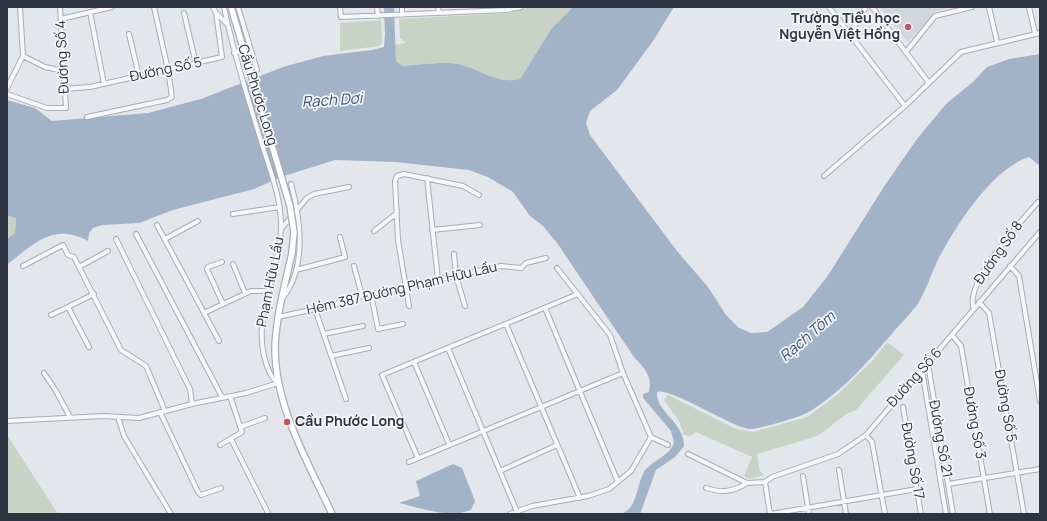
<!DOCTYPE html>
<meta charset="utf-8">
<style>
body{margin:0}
#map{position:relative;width:1047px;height:521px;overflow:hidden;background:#e3e6ea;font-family:Manrope,sans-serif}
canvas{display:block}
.frame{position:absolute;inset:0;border:8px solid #2d3341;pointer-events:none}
</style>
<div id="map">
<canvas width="1047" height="521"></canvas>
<div class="frame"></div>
</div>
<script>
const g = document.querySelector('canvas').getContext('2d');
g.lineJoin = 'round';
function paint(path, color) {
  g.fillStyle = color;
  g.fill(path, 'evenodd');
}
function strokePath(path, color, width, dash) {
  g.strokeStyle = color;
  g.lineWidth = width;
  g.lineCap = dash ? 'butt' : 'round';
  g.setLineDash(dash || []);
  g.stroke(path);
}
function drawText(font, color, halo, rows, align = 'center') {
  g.font = font + ' Manrope,sans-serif';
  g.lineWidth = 3.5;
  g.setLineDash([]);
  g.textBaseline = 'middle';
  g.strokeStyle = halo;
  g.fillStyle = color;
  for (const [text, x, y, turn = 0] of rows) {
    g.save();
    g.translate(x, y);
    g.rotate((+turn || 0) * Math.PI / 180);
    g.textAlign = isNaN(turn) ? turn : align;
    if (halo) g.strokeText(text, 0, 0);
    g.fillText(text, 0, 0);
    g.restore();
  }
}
paint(new Path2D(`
 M879,7H947V8L934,13L908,42Z`), '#d2d5dc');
paint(new Path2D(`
 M530,7H573L552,28L520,79C497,85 479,68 458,64C444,61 417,65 402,66L396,62L395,45L406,43L400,38L399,19L511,13Z
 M381,20L382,43L379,46L340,51V23Z
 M7,216L16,218L15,233L7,239Z
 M887,342L904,355L856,410C840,414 830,431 814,437C796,443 776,448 757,454L760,471L764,475L749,479L744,476L752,457L696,432L690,436L684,435L679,421L664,400L668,395L736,429L753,432L807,417L837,395L874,359Z
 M7,435L58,514H7Z`), '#c8d3c5');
paint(new Path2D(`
 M384,7H394L396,61L402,66C417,65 444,61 458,64C479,68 497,85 520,79L552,28L573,7H674L653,41L617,90L590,111L586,123L590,135L677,251L708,287L726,315L739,328L751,333L767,332L803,307L827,277L885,185L917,139L946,104L973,82L987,67L1009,59L1040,54V166L1029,157C991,169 953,230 936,264C930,277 925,293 917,305C910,314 902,322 895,330C869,361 842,392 807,413C799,417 757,430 749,429C729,426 670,387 657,392C655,412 684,421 684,446L675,457L656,470L640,514H621C638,508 636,486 644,472C652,460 672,455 674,442L671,431L643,398V394L649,392C653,376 644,368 634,357L557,243L543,226L530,216L513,192L488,177L469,170L396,162L335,160L281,177L254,189L173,210L139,223L102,225L93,228L89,233L88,241C54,222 33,244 7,265V239L15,233L16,218L7,216V100L35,108L52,121L148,113L201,99L283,67L323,56L372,50L384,47L385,34Z
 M453,464L462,468L475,501L471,510C448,519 422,508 399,503L420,496L416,481Z`), '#a2b2c7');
const street = new Path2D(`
 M213,7L216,13L228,25
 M224,7C233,52 247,95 260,138C269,168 282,198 281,229C279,275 251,317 266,363C269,371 271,378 278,383
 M238,7L257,70
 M340,7L341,17L507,10L521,7
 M377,7L378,16
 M402,7V15
 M438,7L439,13
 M829,7L905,106
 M872,7L929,83
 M989,7L997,42
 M1029,7L1035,33
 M90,12L104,84
 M184,13L196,64
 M61,19L112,7
 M129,34L139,76
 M850,34L866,7
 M906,52L935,16L972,7
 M234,53L250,48
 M23,56L45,67L64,71
 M7,88L23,56L20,7
 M65,89L90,87L222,57L216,13
 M7,94L47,108H66L60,7
 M87,117L167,100L172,97L168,70L154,7
 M824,176L905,106L961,52L1040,33
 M427,178L438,280
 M233,214L280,207
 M157,225L219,341
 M281,229L307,198L314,194L349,187
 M432,230L480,225
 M374,231L397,213
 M136,234L222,397
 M116,239L182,373L190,389L192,404
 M165,239L198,221
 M454,254L456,276L465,306
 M222,262L208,267L207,269L223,304
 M233,264L245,293
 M23,266L63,245L68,255L74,257L121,350L146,366L165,411
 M354,266L362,296
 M1010,266L1019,276L1040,401
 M79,267L108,251
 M557,268L610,335L623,373L651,437L668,445
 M296,270L345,257L340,237
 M371,294L378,329L403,324
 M282,299C307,268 301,220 291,184
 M979,302L989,313L1024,514
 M409,306L398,240L395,181L397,176L404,174L463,186L479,195
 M545,308L618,482
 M315,309L346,399
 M974,309C963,283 1021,222 1038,202
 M204,313L251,291H269
 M51,315L68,307
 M278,317L329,306L362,296L501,266L521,268L526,263L546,258
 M506,324L580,498
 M324,334L363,326
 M952,335L961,346L990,514
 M89,347L68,307L94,294
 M448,348L518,514
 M331,356L369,348
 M414,362L449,444
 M928,364L953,514
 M922,370L946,514
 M44,373L56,391L70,417
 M903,407L921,514
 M160,412L198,492L201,495L221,488
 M118,417L124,436L171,514
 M7,421L103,416L139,418L192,404L246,393L278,383
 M240,427L265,418
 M866,435L872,442L885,514
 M231,439L268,513
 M220,445L242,432L230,396
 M688,454L747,483L765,482
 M418,458L382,375L578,294
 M409,462L623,373
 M839,470L846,514
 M500,471L557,445
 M803,476L809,514
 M765,482L772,477L838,454L866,435L1040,232
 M765,482L770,514
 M948,484L1040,469
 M706,488C722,493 733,492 747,483
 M510,514L532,506L588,496L609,489L631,471L651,437
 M771,514L917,489`);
const secondary = new Path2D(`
 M292,253C285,284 276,316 275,348C275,407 308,462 332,514`);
strokePath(street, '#a9adb4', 6);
strokePath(secondary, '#a9adb4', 8);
strokePath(street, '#f6f7f9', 4);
strokePath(secondary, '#fff', 5.5);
const secondaryBridge = new Path2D(`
 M231,7L290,206L294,232L292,253`);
strokePath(secondaryBridge, '#a9adb4', 8, []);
strokePath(secondaryBridge, '#fff', 5.5);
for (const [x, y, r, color] of [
 [908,27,4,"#c35560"],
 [287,422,4,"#c35560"]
]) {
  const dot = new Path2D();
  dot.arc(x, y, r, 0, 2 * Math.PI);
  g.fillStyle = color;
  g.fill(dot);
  strokePath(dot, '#f3f5f8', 1.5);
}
drawText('bold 14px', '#2d3341', '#f3f5f8', [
 ["Trường Tiểu học",900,19],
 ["Nguyễn Việt Hồng",900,35],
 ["Cầu Phước Long",295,422,"left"]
], 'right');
drawText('14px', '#2d3341', '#f3f5f8', [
 ["Đường Số 4",63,57,-93],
 ["Đường Số 5",166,70,-12],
 ["Cầu Phước Long",257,95,73],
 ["Đường Số 8",999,253,-55],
 ["Phạm Hữu Lầu",271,282,-79],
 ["Hẻm 387 Đường Phạm Hữu Lầu",402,289,-13],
 ["Đường Số 6",915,378,-48],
 ["Đường Số 5",1005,406,80],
 ["Đường Số 3",974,423,80],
 ["Đường Số 21",940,439,80],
 ["Đường Số 17",912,461,80]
]);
drawText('italic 15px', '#3a5072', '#f3f5f8', [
 ["Rạch Dơi",332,101,-4],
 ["Rạch Tôm",808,337,-41]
]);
</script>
